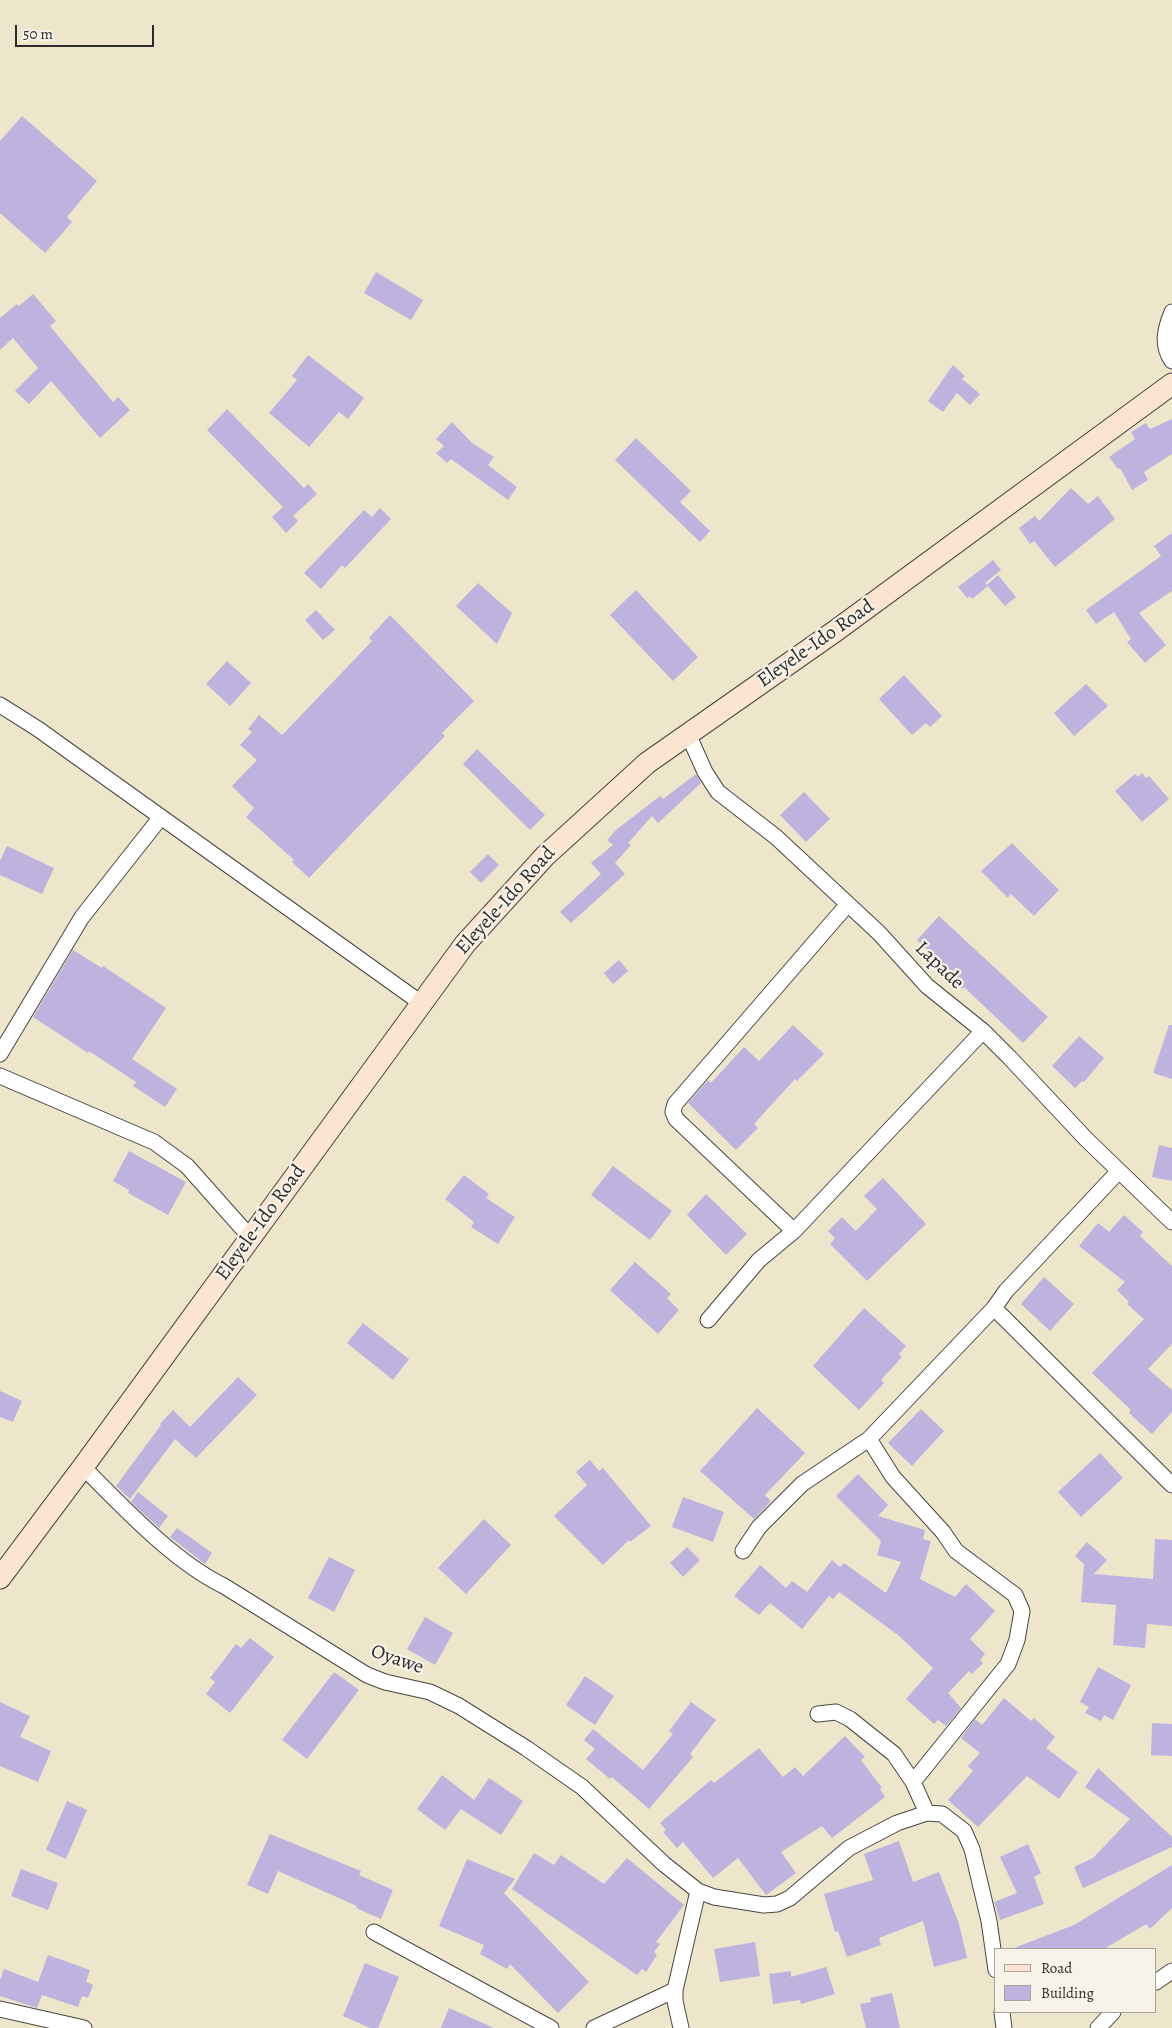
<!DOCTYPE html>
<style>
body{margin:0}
#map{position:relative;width:1172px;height:2028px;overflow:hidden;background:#ede6ca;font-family:Alegreya,serif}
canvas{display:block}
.legend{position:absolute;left:994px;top:1948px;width:162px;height:65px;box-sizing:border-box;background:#f7f3e8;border:1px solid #a5a39c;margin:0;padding:6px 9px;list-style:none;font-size:15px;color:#2b2b2b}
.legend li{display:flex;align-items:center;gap:10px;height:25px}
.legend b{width:25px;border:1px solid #a5a39c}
.scale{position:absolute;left:15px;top:25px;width:139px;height:22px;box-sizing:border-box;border:2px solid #2b2b2b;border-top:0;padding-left:6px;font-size:15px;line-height:18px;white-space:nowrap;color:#2b2b2b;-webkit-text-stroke:4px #f7f3e8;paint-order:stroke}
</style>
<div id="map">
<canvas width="1172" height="2028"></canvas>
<ul class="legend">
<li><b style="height:6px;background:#fce5d0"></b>Road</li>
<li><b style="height:14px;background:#beb3df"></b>Building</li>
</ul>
<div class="scale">50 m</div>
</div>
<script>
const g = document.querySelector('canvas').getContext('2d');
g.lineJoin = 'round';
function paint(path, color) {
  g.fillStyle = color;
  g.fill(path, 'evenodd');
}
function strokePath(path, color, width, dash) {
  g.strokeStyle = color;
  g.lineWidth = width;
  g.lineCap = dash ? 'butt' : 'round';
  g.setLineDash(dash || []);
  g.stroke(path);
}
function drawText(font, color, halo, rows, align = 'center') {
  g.font = font + ' Alegreya,serif';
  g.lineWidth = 4.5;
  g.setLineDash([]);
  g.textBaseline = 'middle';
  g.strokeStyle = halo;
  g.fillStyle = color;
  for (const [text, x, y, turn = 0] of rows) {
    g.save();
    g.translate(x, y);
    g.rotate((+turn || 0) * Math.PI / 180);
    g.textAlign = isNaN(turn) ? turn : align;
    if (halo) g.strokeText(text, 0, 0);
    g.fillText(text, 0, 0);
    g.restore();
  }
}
paint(new Path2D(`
 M22,116L97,181L67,217L72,222L45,253L0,213V141Z
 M376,272L423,300L411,320L364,293Z
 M33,294L56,321L50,326L113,402L118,397L130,410L100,438L51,381L29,404L15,391L38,368L13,338L0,350V318L17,304L19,306Z
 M308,355L364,398L348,419L339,412L309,447L269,413L297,380L292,376Z
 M953,365L965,376L962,379L980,394L970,405L957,393L943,412L928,401Z
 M227,409L304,488L308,484L317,494L293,516L298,521L286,533L272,517L283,507L207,430Z
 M1172,419V454L1144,472L1148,480L1132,490L1120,468L1118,469L1109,457L1135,439L1131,432L1146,423L1150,429Z
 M452,422L472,443L494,457L488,465L517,487L508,500L451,459L447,463L436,453L444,446L436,439Z
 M636,438L691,491L680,502L710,531L700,542L615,460Z
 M1071,488L1088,504L1098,496L1115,519L1055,567L1034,541L1030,544L1019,528L1035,516L1039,521Z
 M380,508L391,519L345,568L342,565L321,589L304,573L364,510L372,517Z
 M1172,533V591L1139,613L1166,645L1145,663L1127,642L1131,639L1114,612L1096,624L1086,610L1161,556L1154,546Z
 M993,560L1001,570L985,583L988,586L972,599L970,596L967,598L958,587Z
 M998,575L1016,597L1005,606L987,585Z
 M478,583L512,613L497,644L456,606Z
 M636,590L698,657L673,681L610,615Z
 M316,610L335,630L323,640L305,620Z
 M390,615L474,701L442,733L445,736L309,878L292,862L294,860L246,817L254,808L232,786L257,760L240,745L252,732L248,729L259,715L282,735L288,729L372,641L369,638Z
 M227,661L251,683L230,706L206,684Z
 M904,675L942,716L930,727L926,723L912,735L879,699Z
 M1086,684L1108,706L1074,736L1054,713Z
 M477,749L545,815L530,830L463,764Z
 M1142,773L1146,778L1149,776L1169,799L1142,822L1115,791L1135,774L1138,777Z
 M696,774L701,783L658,823L652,816L628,843L631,845L615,863L625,874L571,923L560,912L601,874L591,863L613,845L607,840L616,830L660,796L663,799Z
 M804,792L830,819L806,842L780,815Z
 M1012,843L1059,890L1034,916L1011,894L1008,898L981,871Z
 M7,846L54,868L42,894L0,875V861Z
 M488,854L499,865L481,883L470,872Z
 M939,916L1048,1017L1023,1043L964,987L962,989L951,979L955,975L917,940Z
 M73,950L102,968L103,966L166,1008L132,1059L177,1089L165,1107L133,1086L136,1082L89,1051L88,1053L33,1017Z
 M619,960L628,971L613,984L604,973Z
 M793,1025L824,1054L797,1081L795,1079L754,1124L758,1128L736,1150L688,1103L708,1080L711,1083L744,1047L759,1061Z
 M1169,1025H1172V1079L1153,1073Z
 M1079,1036L1104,1058L1084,1082L1082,1081L1075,1088L1052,1066Z
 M1159,1145L1172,1148V1181L1152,1177Z
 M129,1151L186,1182L168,1215L128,1193L129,1190L113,1181Z
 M613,1166L672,1211L650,1240L591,1195Z
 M464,1175L489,1194L486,1198L515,1217L498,1244L471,1227L474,1222L445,1199Z
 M883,1178L926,1224L867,1281L830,1244L835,1238L828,1231L842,1217L856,1231L877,1209L864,1196Z
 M706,1194L747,1234L726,1255L687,1215Z
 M1124,1215L1143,1232L1140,1236L1172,1266V1344L1148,1369L1172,1390V1412L1152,1434L1129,1413L1131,1410L1092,1373L1144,1319L1127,1304L1129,1302L1117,1290L1125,1282L1079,1246L1098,1223L1109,1232Z
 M635,1262L671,1294L667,1298L679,1310L658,1334L610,1290Z
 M1044,1277L1074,1304L1050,1331L1021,1304Z
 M864,1308L906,1346L899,1354L902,1357L881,1380L884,1383L859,1410L813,1366Z
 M363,1323L409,1359L393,1380L347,1343Z
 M238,1377L257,1395L196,1458L175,1439L130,1499L116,1486L161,1425L160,1424L173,1410L190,1427Z
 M0,1391L22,1401L13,1422L0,1417Z
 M757,1408L805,1453L765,1495L771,1501L754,1519L700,1471Z
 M921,1409L944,1431L912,1466L888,1443Z
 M1100,1453L1123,1478L1081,1517L1058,1492Z
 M590,1460L599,1471L603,1468L651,1526L630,1542L629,1540L603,1565L554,1516L587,1485L576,1472Z
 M858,1474L888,1505L878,1516L925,1530L923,1539L931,1541L920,1579L955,1597L966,1584L995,1611L970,1639L985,1654L980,1660L983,1663L972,1674L969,1671L948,1693L961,1708L946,1726L938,1720L934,1724L906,1699L933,1668L898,1635L839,1592L833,1599L829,1596L802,1629L770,1603L759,1615L734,1596L760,1565L786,1588L792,1581L807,1592L832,1560L840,1567L844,1563L886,1593L901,1562L877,1555L881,1541L836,1496Z
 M138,1492L168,1516L159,1528L131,1502Z
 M683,1497L724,1512L713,1542L672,1527Z
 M484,1519L511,1545L466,1594L438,1568Z
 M177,1528L212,1553L205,1564L170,1537Z
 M1155,1539L1172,1540V1626L1147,1624L1145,1648L1113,1645L1116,1605L1081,1602L1084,1564L1075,1556L1087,1542L1107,1560L1094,1574L1153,1579Z
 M687,1547L700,1560L683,1577L670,1563Z
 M329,1557L355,1570L334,1612L308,1598Z
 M425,1617L453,1633L435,1665L407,1649Z
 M250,1638L274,1657L230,1713L206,1694L215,1682L210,1678L236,1644L241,1648Z
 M1098,1667L1131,1685L1113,1720L1104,1715L1101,1721L1085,1713L1089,1707L1080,1702Z
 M334,1672L359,1690L307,1759L282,1740Z
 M585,1676L614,1696L595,1725L566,1705Z
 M1004,1698L1031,1721L1034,1718L1055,1737L1046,1748L1078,1772L1059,1799L1027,1776L978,1827L948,1800L973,1771L968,1766L980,1753L961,1738L975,1719L982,1725Z
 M0,1702L30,1716L20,1737L51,1751L38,1782L0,1766Z
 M691,1702L716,1720L690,1754L693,1757L649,1809L612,1777L610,1779L586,1759L595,1749L584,1740L593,1729L643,1770L673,1734L669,1731Z
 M1152,1723L1172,1724V1756L1151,1755Z
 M845,1736L865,1757L861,1760L882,1788L880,1789L885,1797L832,1838L822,1826L781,1852L796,1873L766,1895L738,1858L713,1878L683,1842L677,1848L663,1832L666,1830L660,1823L711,1780L714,1783L759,1748L783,1777L795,1767L803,1776Z
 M1098,1768L1172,1837V1847L1083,1888L1074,1867L1093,1858L1130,1819L1085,1787Z
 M442,1775L474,1800L489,1778L523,1801L501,1835L461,1809L445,1830L417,1809Z
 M67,1801L87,1810L66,1859L46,1850Z
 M270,1834L361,1871L359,1875L393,1890L381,1919L356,1908L357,1906L278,1871L268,1894L247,1885Z
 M899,1841L913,1882L939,1872L959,1924L967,1958L934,1967L923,1921L879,1938L881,1945L847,1957L838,1931L835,1932L824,1894L873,1880L864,1854Z
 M1028,1844L1041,1873L1034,1877L1044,1904L1000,1920L994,1902L1017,1893L1000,1857Z
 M534,1853L554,1865L561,1855L604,1884L627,1858L684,1905L656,1942L660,1944L654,1952L657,1955L646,1972L642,1969L637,1975L512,1889Z
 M467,1859L515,1879L504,1893L589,1982L558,2013L510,1964L507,1969L480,1954L484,1945L439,1926Z
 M1172,1865V1908L1150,1929L1146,1924L1104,1949H1014V1948L1074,1925Z
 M21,1869L58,1883L48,1910L11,1896Z
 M755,1942L760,1976L720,1982L714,1949Z
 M48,1955L90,1970L86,1982L93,1985L88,1998L82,1996L78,2007L42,1995L37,2008L0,1996V1980L4,1969L38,1982Z
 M365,1963L399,1977L378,2028H370L343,2016Z
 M826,1967L835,1994L801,2004L800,2000L773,2004L769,1974L791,1971V1977Z
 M892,1993L900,2028H866L860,2004L871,2002L870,1998Z
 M449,2008L494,2028H441Z`), '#beb3df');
const street = new Path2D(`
 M1172,312C1165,329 1161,345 1172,361
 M0,705L38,729L421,1003
 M688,734L705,772L718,792L776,837L879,933L927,986L983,1031L1010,1058L1086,1139L1172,1222
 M0,1054L82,917L161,817
 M0,1076L154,1142L187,1166L250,1237
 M1119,1171L1006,1291L994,1308L1172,1485
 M794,1231L676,1119L673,1112L675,1104L848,904
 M708,1320L759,1260L794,1231L983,1031
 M869,1439L893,1477L943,1532L956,1551L1015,1595L1022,1611L1017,1640L1008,1664L913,1782
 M83,1467C123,1507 174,1562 224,1586L367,1675L385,1682L430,1692L459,1706L526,1748L582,1787L664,1864L698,1891L714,1897L764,1905L777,1904L790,1898L849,1848L897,1823L927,1813L942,1814L964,1831L972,1849L989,1921L996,1970
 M743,1551L759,1527L802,1484L869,1439L994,1308
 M818,1714L836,1712L850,1719L894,1754L913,1782L927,1813
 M374,1932L551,2028
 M1156,1982L1172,1971
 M0,2009L84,2028
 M1002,2012L1004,2028
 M594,2028L675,1990
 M681,2028L675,2001V1990L698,1891
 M1098,2028L1113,2012`);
const secondary = new Path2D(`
 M0,1578L83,1467L465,944L545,856L647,763L834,632L1172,384`);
strokePath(street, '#484743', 17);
strokePath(secondary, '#484743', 23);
strokePath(street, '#fff', 15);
strokePath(secondary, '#fce5d0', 21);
drawText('20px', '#2b2b2b', '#f7f3e8', [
 ["Eleyele-Ido Road",816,644,-35],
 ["Eleyele-Ido Road",506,901,-48],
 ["Lapade",939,966,44],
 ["Eleyele-Ido Road",261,1223,-54],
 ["Oyawe",397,1660,19]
]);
</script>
